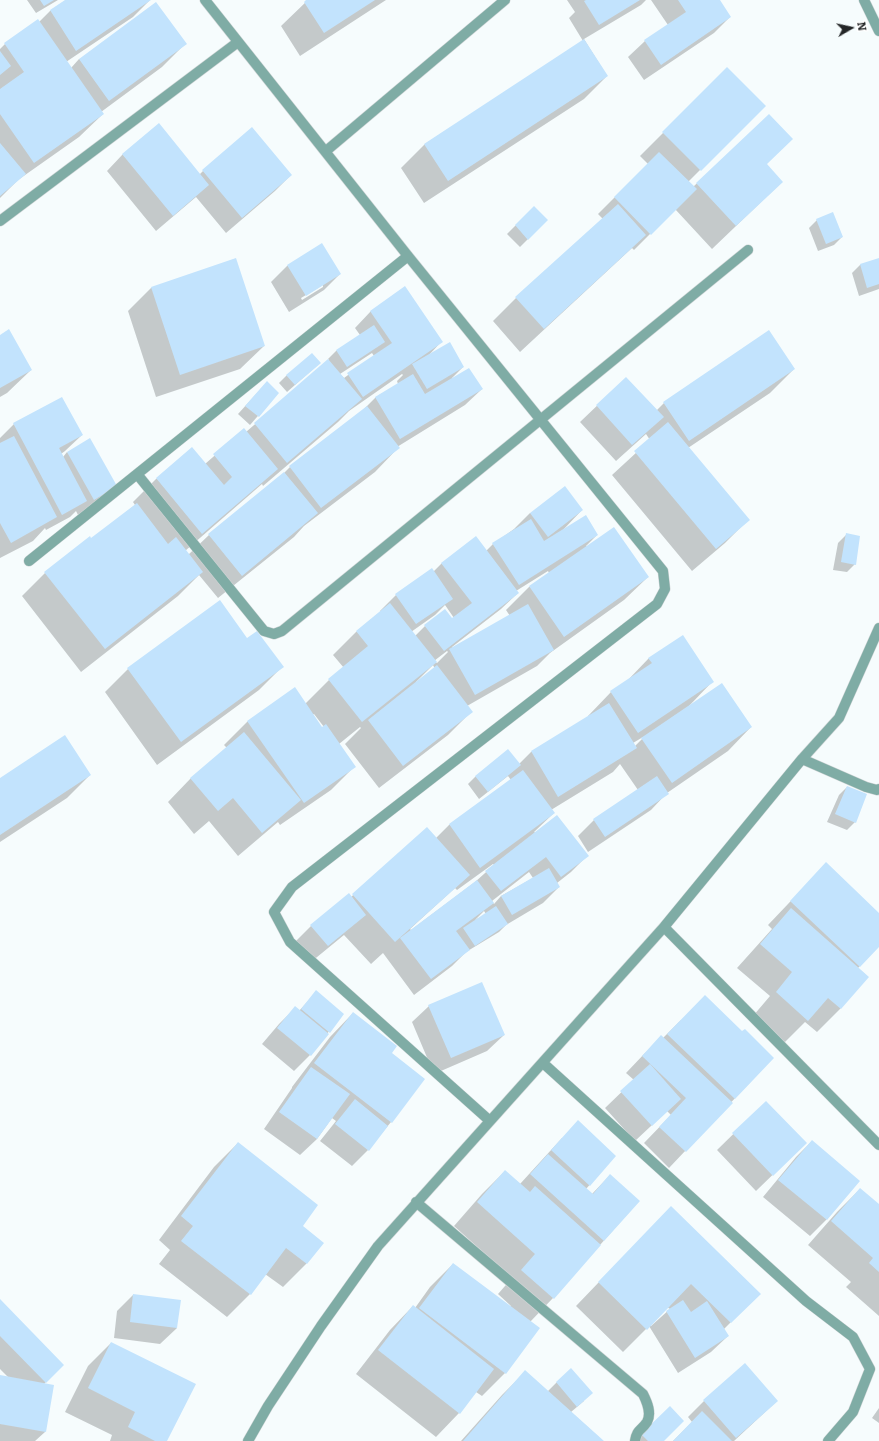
<!DOCTYPE html>
<style>
body{margin:0}
#map{position:relative;width:879px;height:1441px;overflow:hidden;background:#f6fcfd;font-family:Literata,serif}
canvas{display:block}
.north{position:absolute;left:831px;top:8px;width:40px;height:40px;-webkit-text-stroke:3px #fff;paint-order:stroke;rotate:81deg;font-size:11px;font-weight:700;line-height:16px;text-align:center;color:#242627}
.north::after{content:'';display:block;margin:auto;width:14px;height:18px;background:#242627;clip-path:polygon(50% 0,100% 100%,50% 72%,0 100%)}
</style>
<div id="map">
<canvas width="879" height="1441"></canvas>
<div class="north">N</div>
</div>
<script>
const g = document.querySelector('canvas').getContext('2d');
g.lineJoin = 'round';
function paint(path, color) {
  g.fillStyle = color;
  g.fill(path, 'evenodd');
}
function strokePath(path, color, width, dash) {
  g.strokeStyle = color;
  g.lineWidth = width;
  g.lineCap = dash ? 'butt' : 'round';
  g.setLineDash(dash || []);
  g.stroke(path);
}
paint(new Path2D(`
 M27,0H58L36,13Z
 M66,0L149,1L133,17L66,62L71,68L79,59L185,44L162,67L101,112L103,114L79,137L18,180L0,198V49L5,44L39,22L50,11Z
 M308,0H386L300,56L281,26Z
 M567,0H646L641,5L584,39L607,76L584,99L424,203L401,168L425,144L583,41L569,18L575,12Z
 M651,0H718L730,17L714,33L644,80L628,57L645,41L668,25Z
 M727,69L764,106L688,182L693,187L769,115L766,165L782,182L712,249L675,209L634,250L632,248L520,352L493,321L516,298L603,219L598,214L648,164L640,156Z
 M123,154L199,175L203,171L291,175L275,191L226,233L196,197L156,231L107,171Z
 M534,207L547,220L520,247L507,234Z
 M817,220L842,237L834,245L818,251L809,228Z
 M322,245L340,274L324,290L289,312L271,282L287,266ZM323,285V287L302,300L301,298Z
 M235,259L264,346L240,369L156,397L128,311L151,288Z
 M879,259V289L859,296L852,273L860,265Z
 M371,311L442,341L429,355L463,367L452,378L482,389L465,405L397,447L398,448L375,472L304,526L294,537L218,598L199,575L178,596L81,672L22,596L45,573L91,540L135,505L133,502L156,479L192,449L205,464L244,430L246,432L329,360L328,359L336,351L360,335L355,328ZM372,353L374,356L344,378L340,374ZM402,374L403,375L397,381L398,384L376,397L361,412L290,467L282,475L209,535L188,555L185,551L262,484L263,486L338,422L349,411Z
 M0,336L31,370L7,393L0,397Z
 M320,363L287,392L279,383L287,375Z
 M794,369L770,393L688,448L748,520L725,543L692,571L612,475L650,440L646,434L616,461L580,422L626,378L656,411L664,403Z
 M267,382L278,393L250,425L238,414Z
 M14,424L82,435L65,451L61,454L63,457L67,452L116,486L100,502L78,515L76,511L70,517L46,530L45,528L33,541L0,558V438Z
 M582,510L563,530L597,535L586,546L587,547L648,577L624,600L550,653L537,666L467,706L471,712L448,735L379,788L345,744L361,728L360,727L339,744L354,767L331,790L280,825L278,822L238,856L209,821L194,834L168,802L191,778L227,748L224,745L248,721L305,704L329,680L344,668L333,655L356,632L380,612V611L396,595L433,572L442,563L486,551L493,544L514,529L530,513ZM548,571L549,573L529,587L506,610L510,616L453,648L452,647L501,609L518,593L516,591ZM445,605L454,618L452,620L425,626L415,636L411,632L435,615ZM447,651L448,652L437,663L434,661ZM433,665L435,669L417,683L416,682ZM314,714L324,727L322,728L312,715Z
 M846,535L855,564L847,572L833,570L838,543Z
 M247,640L282,667L259,690L157,765L105,692L128,669Z
 M649,658L713,681L689,706L751,727L728,751L667,793L651,810L588,852L578,836L594,820L638,790L620,764L613,772L551,810L554,813L534,832L587,856L571,872L557,883L559,887L543,903L506,925L499,932L466,952L452,966L414,995L383,953L371,964L344,935L311,962L295,942L311,926L351,897L427,828L436,838L449,825L511,780L508,776L479,799L468,784L476,776L519,764L531,752L588,717V716L611,692L626,682ZM643,737H644L635,746L633,743ZM493,864L494,865L475,882L411,930L410,929L455,888L457,890ZM529,872L533,878L501,896L494,904L492,901ZM484,911L486,914L475,920Z
 M90,775L67,798L0,842V779Z
 M847,787L855,822L847,830L827,822L839,795Z
 M826,864L879,914V946L858,968L868,977L840,1009L817,1032L805,1022L784,1043L753,1016L770,996L737,968L772,929L768,925Z
 M316,992L343,1014L310,1055L294,1071L262,1044L279,1024L295,1008L299,1011Z
 M429,1006L504,1035L487,1051L434,1074L412,1022Z
 M353,1013L390,1053L424,1079L391,1122L368,1150L352,1166L320,1141L336,1121L332,1118L317,1139L300,1155L264,1129L292,1088V1087L330,1037Z
 M681,1020L742,1032L773,1058L669,1168L644,1143L671,1115L667,1111L635,1141L605,1108L634,1080L626,1073L645,1053L663,1038Z
 M766,1102L789,1159L756,1191L717,1150Z
 M562,1138L615,1156L586,1189L592,1194L610,1175L639,1201L553,1298L530,1322L505,1373L482,1396L476,1392L459,1413L436,1437L356,1374L390,1330L413,1306L415,1308L430,1287L453,1264L510,1307L511,1306L498,1294L512,1278L454,1226L482,1194L505,1171L520,1184Z
 M812,1141L859,1181L826,1220L810,1236L763,1197L796,1157Z
 M238,1143L301,1226L322,1243L306,1264L283,1287L265,1274L250,1294L227,1317L159,1264L170,1250L159,1240L214,1167Z
 M860,1189L879,1206V1316L846,1287L851,1282L808,1245L837,1212Z
 M648,1231L759,1294L724,1329L728,1336L711,1352L678,1373L649,1326L623,1352L576,1306ZM667,1307L670,1309L651,1326L650,1325Z
 M133,1295L177,1328L160,1344L114,1338L117,1311Z
 M0,1301L63,1365L44,1384L45,1432L35,1441H0V1376L9,1378L0,1369Z
 M111,1343L166,1441H110L112,1435L65,1412L88,1366Z
 M525,1372L547,1392L557,1382L584,1401L571,1412L603,1441H461L502,1395Z
 M704,1401H777L734,1441H673L692,1422L688,1417Z
 M670,1408L662,1441H636Z
 M879,1408V1423L872,1418Z`), '#0003');
paint(new Path2D(`
 M40,0H54L44,6Z
 M65,0H151L76,51L50,10Z
 M306,0H375L324,33L304,2Z
 M586,0H640L599,25L584,1Z
 M678,0H720L731,17L661,65L644,40L686,12Z
 M156,2L187,44L109,101L79,59Z
 M38,19L104,114L34,163L0,114V89L24,72L4,43Z
 M584,39L608,76L448,181L424,144Z
 M0,51L11,66L0,75Z
 M727,67L766,106L701,171L662,132Z
 M769,114L793,139L767,164L783,182L736,226L696,183Z
 M159,123L209,185L173,216L122,154Z
 M252,127L292,175L242,218L202,170Z
 M0,143L26,174L0,196Z
 M659,152L697,189L651,235L614,197Z
 M618,204L646,235L544,329L515,297Z
 M534,206L548,220L528,240L515,225Z
 M833,212L843,237L826,244L816,219Z
 M322,243L341,274L306,296L287,265Z
 M236,258L265,346L180,375L151,287Z
 M879,258V284L867,288L860,264Z
 M405,286L443,342L363,397L347,373L392,343L370,311Z
 M374,325L385,342L347,367L336,350Z
 M9,329L32,370L0,388V335Z
 M769,330L795,369L689,441L663,402Z
 M450,342L464,367L427,389L412,364Z
 M312,353L321,363L295,385L286,375Z
 M328,359L362,399L287,463L254,423Z
 M469,368L483,389L400,439L375,397L413,374L425,394Z
 M626,377L664,417L632,445L596,405Z
 M267,381L279,393L259,417L245,406Z
 M62,397L83,435L59,448L87,501L62,515L13,423Z
 M367,406L400,448L321,508L289,466Z
 M668,422L750,520L716,549L634,451Z
 M244,428L278,469L202,534L156,478L192,447L224,485L232,477L213,454Z
 M14,436L57,517L11,543L0,523V443Z
 M90,438L117,486L94,500L67,452Z
 M284,472L318,513L242,576L208,534Z
 M565,486L583,510L548,537L530,513Z
 M137,503L168,544L176,537L203,572L105,649L44,572L90,536L91,538Z
 M586,515L598,535L519,585L492,543L531,519L544,541Z
 M614,527L649,577L564,637L529,586Z
 M846,533L860,536L856,565L841,562Z
 M476,536L519,593L444,651L424,625L445,609L452,618L472,603L441,563Z
 M432,568L453,599L416,624L395,594Z
 M220,600L247,638L257,631L284,667L181,742L127,668Z
 M390,603L437,662L362,722L328,679L368,646L356,631Z
 M528,604L554,650L475,695L449,649Z
 M683,635L714,682L638,733L610,691L652,663L648,658Z
 M437,665L473,712L403,766L368,720Z
 M722,683L752,727L672,783L641,738Z
 M295,687L322,727L326,724L356,767L304,803L247,721Z
 M609,703L637,748L558,797L531,751Z
 M244,732L301,800L262,833L233,798L218,811L190,778Z
 M65,735L91,775L0,835V778Z
 M508,749L521,765L488,792L475,776Z
 M523,770L555,813L480,868L449,824Z
 M657,776L669,794L605,837L593,819Z
 M847,786L867,794L856,823L835,814Z
 M557,815L589,856L561,877L546,857L501,891L485,871Z
 M427,827L470,875L395,942L352,894Z
 M826,862L879,913V947L860,967L790,901Z
 M549,868L560,887L512,915L501,896Z
 M477,880L494,903L456,931L470,950L431,979L400,938Z
 M349,893L366,915L328,946L310,925Z
 M496,906L508,924L475,946L463,928Z
 M791,908L869,977L841,1009L828,998L808,1021L776,992L792,972L760,944Z
 M482,982L505,1035L451,1058L428,1005Z
 M316,990L344,1014L330,1033L301,1009Z
 M705,995L742,1031L745,1029L774,1058L735,1099L667,1034Z
 M295,1006L329,1034L311,1056L277,1028Z
 M353,1012L397,1046L392,1053L425,1079L392,1123L314,1063Z
 M661,1035L733,1103L686,1152L659,1127L686,1098L642,1056Z
 M650,1064L681,1099L652,1126L620,1091Z
 M311,1067L350,1094L317,1139L279,1112Z
 M355,1099L388,1126L369,1151L335,1124Z
 M766,1101L807,1143L773,1176L732,1133Z
 M578,1120L616,1156L590,1186L551,1150Z
 M812,1140L860,1181L827,1220L778,1180Z
 M238,1142L318,1205L303,1226L324,1243L307,1264L286,1248L251,1295L181,1241L193,1226L181,1216Z
 M548,1154L593,1194L610,1174L640,1201L604,1241L530,1174Z
 M505,1170L530,1192L535,1186L601,1245L554,1299L521,1270L535,1254L477,1202Z
 M860,1188L879,1204V1272L869,1263L873,1258L831,1221Z
 M671,1206L761,1294L731,1323L691,1284L647,1330L598,1282Z
 M453,1263L540,1328L506,1374L419,1308Z
 M133,1294L181,1300L177,1328L130,1322Z
 M0,1299L64,1365L46,1383L0,1336Z
 M683,1300L691,1312L707,1301L729,1336L695,1358L666,1311Z
 M413,1305L494,1369L460,1414L378,1350Z
 M111,1342L196,1384L167,1441H155L128,1427L135,1412L88,1388Z
 M745,1363L778,1401L736,1438L703,1400Z
 M571,1368L593,1393L577,1407L556,1382Z
 M525,1370L604,1441H463Z
 M0,1375L54,1385L46,1432L0,1424Z
 M670,1406L684,1421L664,1441H648L641,1434Z
 M702,1411L732,1441H673Z`), '#c2e3fd');
const minor = new Path2D(`
 M205,0L408,256L663,571L665,589L657,604L292,887L274,912L290,942L490,1121
 M864,0L879,31
 M326,151L505,0
 M0,221L238,42
 M137,474L264,631L274,634L282,631L748,250
 M29,561L408,256
 M802,759L866,787L877,790L879,789
 M664,927L879,1145
 M543,1063L806,1301L853,1337L870,1369L853,1412L828,1441
 M416,1202L643,1394C647,1402 652,1413 647,1422C641,1431 637,1429 635,1441
 M248,1441L268,1406L321,1326L378,1246L664,927L802,759L839,718L879,628`);
strokePath(minor, '#d0d5d6', 11);
strokePath(minor, '#7faca5', 10);
</script>
